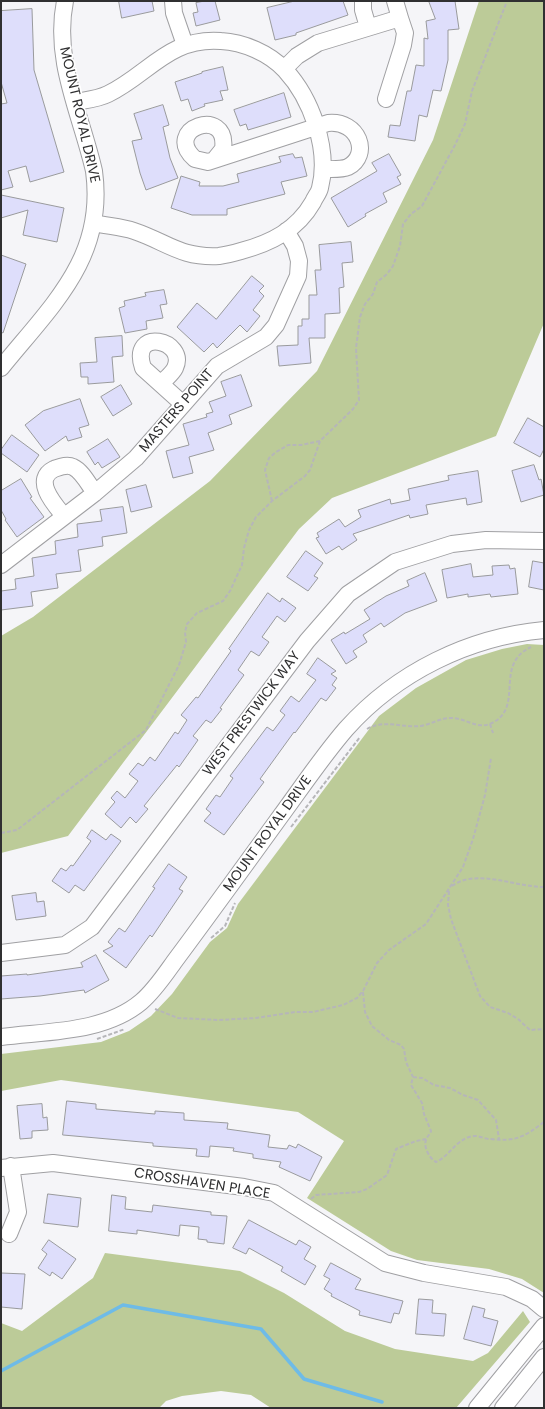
<!DOCTYPE html>
<style>
body{margin:0}
#map{position:relative;width:545px;height:1409px;overflow:hidden;background:#f5f5f8;font-family:Poppins,sans-serif}
canvas{display:block}
.frame{position:absolute;inset:0;border:2px solid #303031;pointer-events:none}
</style>
<div id="map">
<canvas width="545" height="1409"></canvas>
<div class="frame"></div>
</div>
<script>
const g = document.querySelector('canvas').getContext('2d');
g.lineJoin = 'round';
function paint(path, color) {
  g.fillStyle = color;
  g.fill(path, 'evenodd');
}
function strokePath(path, color, width, dash) {
  g.strokeStyle = color;
  g.lineWidth = width;
  g.lineCap = dash ? 'butt' : 'round';
  g.setLineDash(dash || []);
  g.stroke(path);
}
function drawText(font, color, halo, rows, align = 'center') {
  g.font = font + ' Poppins,sans-serif';
  g.lineWidth = 3.5;
  g.setLineDash([]);
  g.textBaseline = 'middle';
  g.strokeStyle = halo;
  g.fillStyle = color;
  for (const [text, x, y, turn = 0] of rows) {
    g.save();
    g.translate(x, y);
    g.rotate((+turn || 0) * Math.PI / 180);
    g.textAlign = isNaN(turn) ? turn : align;
    if (halo) g.strokeText(text, 0, 0);
    g.fillText(text, 0, 0);
    g.restore();
  }
}
paint(new Path2D(`
 M479,1H544V323L496,436L332,498L299,529L68,836L1,853V636L33,617L210,481L317,371L433,140Z
 M527,644L544,645V1293L522,1279L489,1269L417,1260L391,1251L307,1198L344,1141L298,1112L61,1080L1,1091V1054L101,1042L129,1031L151,1016L172,994L210,942L227,928L238,904L379,716L416,688L466,660L502,649Z
 M105,1253L240,1271L284,1293L345,1331L395,1349L473,1361L488,1353L523,1311L530,1322L456,1408H271L251,1395L221,1391L182,1396L166,1401L159,1408H1V1323L22,1331L93,1278Z`), '#bccb98');
strokePath(new Path2D(`
 M1,1371L123,1305L261,1329L304,1379L382,1402`), '#6ebbe7', 3.5);
const building = new Path2D(`
 M119,1H152L154,11L122,18Z
 M205,1H215L220,20L196,26L193,13L198,12L196,3Z
 M295,1H343L348,15L296,33V35L275,40L267,8Z
 M429,1H455L459,29L448,30V60L441,91L433,90L427,117L419,115L415,141L388,137L390,125L400,126L407,91H411L416,65L424,66V38L428,39L426,21L435,19Z
 M32,9L34,70L64,172L30,182L26,166L8,171L13,187L1,190V104L7,103L1,82V11Z
 M223,67L228,90L220,91L223,100L204,104L205,106L192,111L188,99L181,101L175,82L202,73V72Z
 M284,93L291,117L248,130L246,124L240,126L234,110Z
 M163,105L169,125L163,127L170,158L178,178L146,190L140,173L132,141L142,139L134,114Z
 M293,154L295,158L302,157L307,176L281,182L285,194L227,209V215H192L171,208L181,176L200,182L199,186H223L239,182L237,174L281,162L279,157Z
 M389,154L401,175L397,177L401,184L383,193L387,202L365,214L366,216L348,227L331,198L377,171L372,163Z
 M1,195L64,208L57,242L23,235L28,210L1,218Z
 M351,242L353,262L342,263L344,287L339,288L340,313L325,314V338H309L311,363L279,366L277,346L298,345V326H302V319H309V295H317L315,270H321L319,245Z
 M1,255L26,264L3,333L1,332Z
 M252,276L264,286L259,291L264,296L253,310L260,316L247,332L240,325L217,348L213,343L204,352L177,327L197,303L216,319Z
 M164,290L167,304L160,305L163,318L146,321L147,329L125,333L119,308L125,306L124,301L146,296L145,293Z
 M122,336L123,356L112,357L114,382L88,384V377H81L80,363L97,362L95,338Z
 M241,375L252,406L229,415L232,424L208,433L214,450L189,457L193,473L173,478L166,451L189,445L183,424L207,417L206,414L213,412L209,402L226,396L221,382Z
 M121,385L132,404L113,416L101,397Z
 M80,399L89,425L79,428L82,437L68,441L66,436L45,451L25,425L43,411Z
 M528,418L544,427V449L540,457L514,443Z
 M12,435L39,455L27,472L1,453V450Z
 M108,439L120,457L102,468L98,462L95,465L87,452Z
 M534,465L539,480L541,479L544,495L521,502L512,471Z
 M478,471L482,502L467,505L466,498L426,505L428,514L410,518L409,515L353,534L357,540L342,550L339,546L326,554L316,538L319,537L317,533L339,519L345,527L361,517L358,510L390,499L391,504L410,500L408,489L449,480L448,476Z
 M21,479L32,497L30,498L44,517L17,537L5,520L6,519L1,510V491Z
 M146,485L152,507L131,512L126,490Z
 M123,507L127,533L102,537L103,546L78,550L81,571L56,574L58,588L31,592L33,606L1,610V591L16,589L15,579L34,576L32,558L56,554L55,541L78,537L77,524L102,521L100,510Z
 M306,551L323,563L314,576L318,578L308,591L287,577Z
 M533,561L544,563V590L529,587Z
 M471,564L473,577L493,575L492,566L509,565L510,569L515,568L518,594L491,597L490,594L468,597V594L447,598L442,570Z
 M425,573L437,601L405,613L384,627L381,623L363,635L367,642L353,651L357,657L346,664L331,640L344,632L345,634L370,619L364,610L386,596L409,586L407,581Z
 M268,593L280,602L282,598L296,608L285,622L277,616L262,637L269,642L259,656L251,651L238,670L244,675L220,708L222,709L211,723L206,720L193,736L198,740L179,767L177,765L144,806L148,809L136,823L130,817L121,828L105,814L115,802L111,798L117,791L125,798L138,781L129,774L138,763L143,766L150,757L155,761L175,732L178,734L187,720L181,715L196,697L198,698L231,651L229,649Z
 M318,658L336,671L331,674L337,678L332,685L336,688L326,701L321,698L295,733L294,732L260,779L264,782L224,835L204,821L211,813L206,809L216,795L220,797L233,778L230,776L267,727L273,731L285,715L280,711L291,696L299,702L316,680L307,674Z
 M92,830L106,840L111,834L121,841L84,891L75,885L69,893L52,881L61,868L66,871L71,865L73,866L91,841L87,838Z
 M169,864L187,877L179,889L183,891L152,937L150,935L126,968L103,951L113,946L108,942L119,928L125,932L155,888L153,887Z
 M36,893L37,902L44,901L46,916L16,920L12,896Z
 M96,955L109,980L85,993L84,990L40,996L1,999V976L27,974V975L83,967L81,963Z
 M67,1101L96,1104V1109L155,1114V1111L184,1113V1120L228,1123L227,1129L270,1135L268,1147L287,1149L289,1145L296,1148L298,1144L322,1157L310,1181L279,1167L281,1162L253,1158V1154L233,1151L234,1148L210,1146L209,1157L196,1156L197,1149L153,1146V1143L63,1135Z
 M42,1104L43,1118L47,1117L48,1130L32,1131V1138L20,1139L17,1106Z
 M48,1194L81,1198L78,1227L44,1223Z
 M112,1195L126,1197L125,1209L152,1212L153,1205L211,1212V1215L227,1216L224,1244L207,1242V1240L198,1239L199,1227L180,1225L179,1236L137,1230V1234L109,1231Z
 M249,1220L296,1245L299,1240L311,1247L304,1259L316,1266L305,1285L281,1271L283,1267L249,1248L246,1254L233,1248Z
 M49,1240L76,1259L62,1279L52,1272L50,1276L38,1268L47,1254L42,1250Z
 M331,1263L361,1279L355,1289L403,1301L399,1314L394,1313L391,1323L359,1315L360,1311L331,1296L332,1294L324,1289L330,1279L324,1276Z
 M1,1273L25,1274L22,1309L1,1307Z
 M419,1299L433,1300L432,1313L446,1314L444,1336L416,1334Z
 M473,1306L485,1309L483,1317L498,1321L491,1346L464,1339Z`);
paint(building, '#dedefb');
strokePath(building, '#999a9c', 1);
const minor = new Path2D(`
 M173,1L174,13L185,45
 M363,1V10L368,27
 M395,1L400,18
 M284,69L297,56L318,43L400,18L405,33L403,45L386,99
 M75,102C86,100 98,99 108,94C149,74 169,37 221,41C243,42 269,53 285,70C311,98 330,149 320,188C319,193 315,197 313,202C297,230 271,243 241,251C234,253 226,255 219,256C180,258 167,242 134,231C122,227 107,226 94,223
 M215,159L223,149C229,105 161,129 195,159L208,162L328,123C359,120 371,155 348,167C341,170 330,169 323,169
 M1,368C51,306 106,258 94,171C81,114 53,61 65,1
 M161,384C165,379 172,374 175,368C188,340 129,326 143,368L183,404
 M64,516C55,505 32,480 54,469C60,467 67,464 73,467C82,471 89,485 95,493
 M1,565L95,493L136,458L217,366L266,337L276,325L298,276L299,261L295,246L286,231
 M1,953L65,945L92,927L307,641L348,594L395,562L452,544L486,540L544,541
 M1,1037C47,1031 104,1033 141,1002C154,991 164,976 174,962C209,915 243,868 277,821C300,790 321,758 346,729C397,672 469,637 544,630
 M1,1168L53,1163L244,1187L274,1193L385,1263L424,1273L506,1287L532,1299L544,1309
 M9,1234L18,1212L11,1166
 M477,1408L544,1326
 M503,1408L544,1357`);
strokePath(minor, '#a0a0a3', 18);
strokePath(new Path2D(`
 M272,501L265,470L269,458L276,452L288,445H301L320,441L353,409L359,400L356,348L360,317L365,304L373,294L377,282L387,274L393,266L400,246L403,224L411,214L422,206L455,145L465,124L472,91L507,1
 M490,724L493,733
 M367,729C385,719 401,728 421,726C432,724 442,717 453,718C467,719 478,730 492,723C525,707 493,665 531,647
 M291,827L360,737
 M1,833L17,830L146,730L179,665L186,642L185,632L187,624L197,613L223,601L230,591L242,565L244,548L249,530L256,517L272,501L305,476L310,470L320,441
 M452,886C476,868 515,887 544,887
 M449,891L448,905L451,919L480,996L490,1007L508,1013L518,1019L530,1030L544,1029
 M211,938L225,926L235,903
 M363,992L365,1012L372,1026L389,1040L401,1045L404,1049L406,1062L413,1077L411,1085L422,1103L424,1114L431,1131C430,1135 427,1136 426,1140C423,1147 430,1159 436,1162C450,1156 457,1137 475,1136C480,1136 485,1139 490,1139C516,1142 524,1137 544,1122
 M155,1009L178,1018L219,1020L256,1018L295,1012H313L343,1005L357,998L363,991L377,963L389,950L426,924L463,867L473,839L485,795L491,758
 M97,1039L125,1029
 M413,1077L422,1078L434,1085L450,1088L463,1095L478,1100L496,1120L499,1139
 M311,1199L316,1195L359,1192L367,1189L387,1175L396,1149L416,1141L426,1139`), '#b6b6b9', 2, [4, 2]);
strokePath(minor, '#fff', 16);
drawText('14px', '#303031', '#fff', [
 ["MOUNT ROYAL DRIVE",79,115,77],
 ["MASTERS POINT",177,411,-49],
 ["WEST PRESTWICK WAY",252,714,-53],
 ["MOUNT ROYAL DRIVE",268,834,-54],
 ["CROSSHAVEN PLACE",202,1184,9]
]);
</script>
